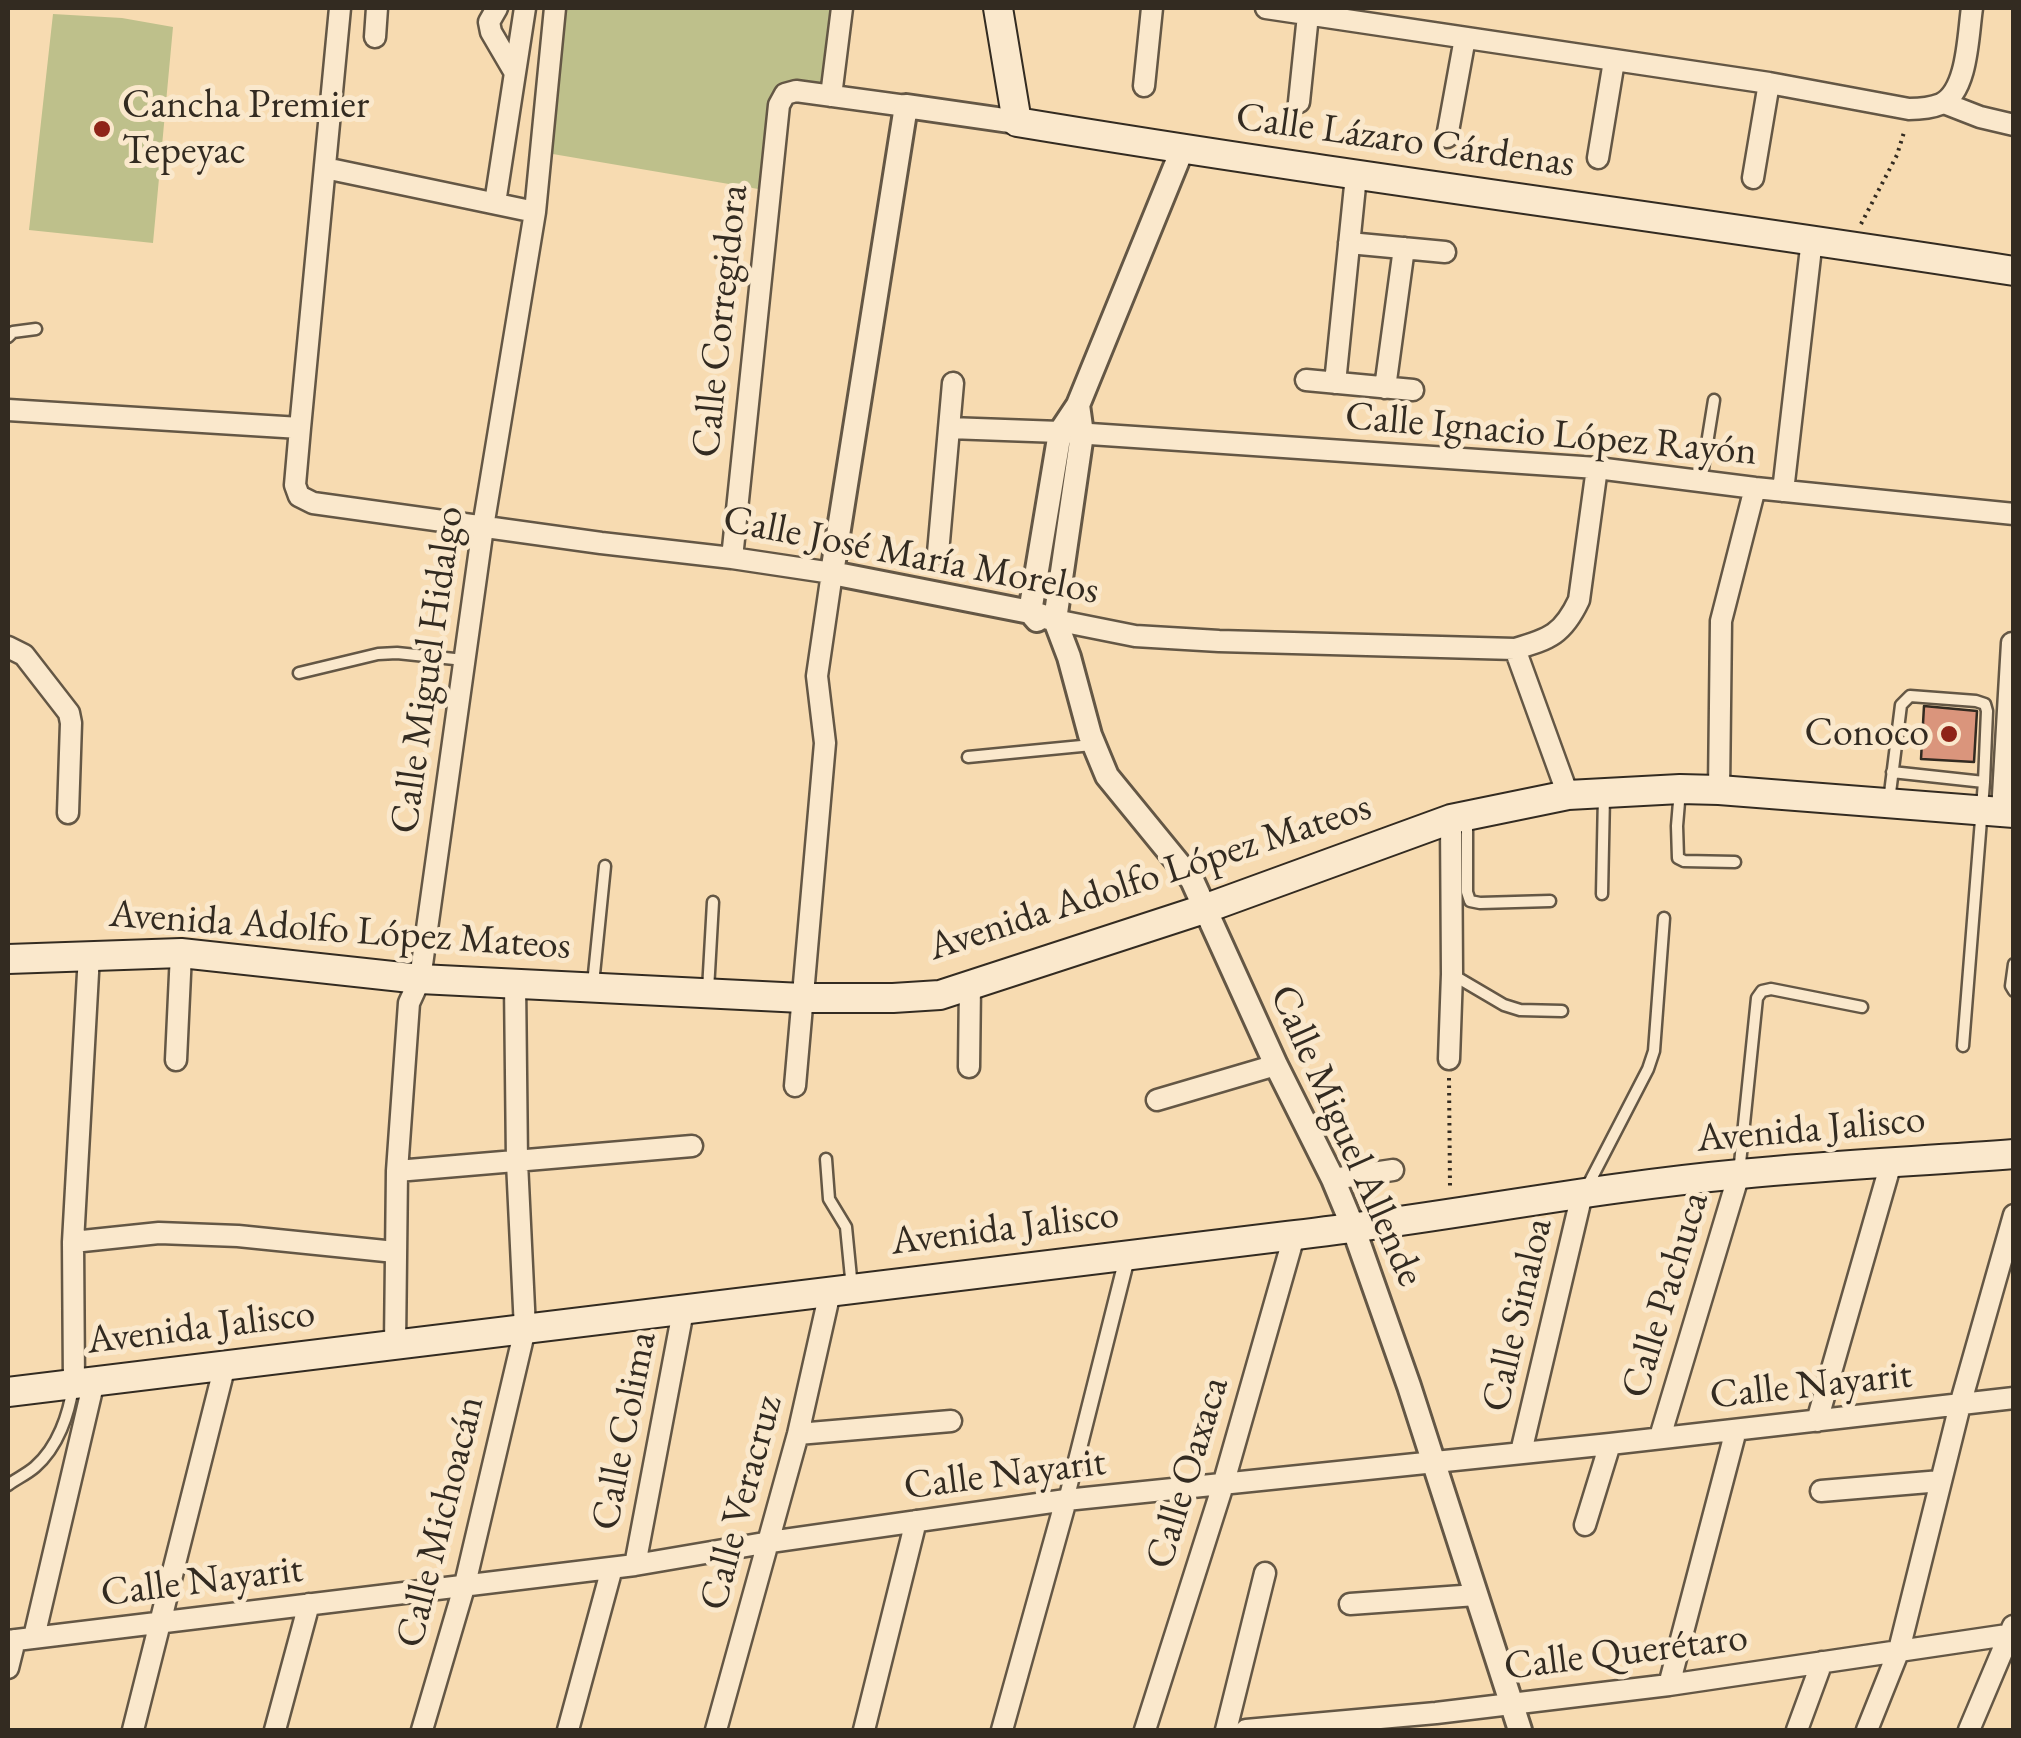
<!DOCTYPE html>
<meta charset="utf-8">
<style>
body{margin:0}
#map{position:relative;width:2021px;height:1738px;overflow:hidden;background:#f7dbb1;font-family:"EB Garamond",serif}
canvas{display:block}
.frame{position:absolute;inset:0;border:10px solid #332b21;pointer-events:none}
</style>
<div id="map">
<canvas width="2021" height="1738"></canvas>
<div class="frame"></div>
</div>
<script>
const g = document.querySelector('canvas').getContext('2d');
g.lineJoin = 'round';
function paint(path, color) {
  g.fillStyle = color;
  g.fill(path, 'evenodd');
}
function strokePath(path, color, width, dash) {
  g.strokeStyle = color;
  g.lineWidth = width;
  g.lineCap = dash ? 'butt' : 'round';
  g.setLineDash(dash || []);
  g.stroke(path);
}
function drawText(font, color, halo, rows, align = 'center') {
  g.font = font + ' "EB Garamond",serif';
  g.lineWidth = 10;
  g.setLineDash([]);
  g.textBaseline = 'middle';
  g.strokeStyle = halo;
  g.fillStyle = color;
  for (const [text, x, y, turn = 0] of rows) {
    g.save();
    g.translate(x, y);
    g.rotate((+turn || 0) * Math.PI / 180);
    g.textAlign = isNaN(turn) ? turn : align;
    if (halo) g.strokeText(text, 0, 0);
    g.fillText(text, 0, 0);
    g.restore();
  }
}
paint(new Path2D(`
 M555,8H840L831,96L785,95L770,191L541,152Z
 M53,14L122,18L173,27L153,243L29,230Z`), '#bec08b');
const building = new Path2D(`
 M1924,706L1977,711L1974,762L1921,759Z`);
paint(building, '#da957c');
strokePath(building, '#332b21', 2.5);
const service = new Path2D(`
 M8,337L13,332L36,329
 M1701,481L1714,400
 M299,673L378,654L397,653L464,660
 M968,757L1092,745
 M1892,772L1984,782
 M1680,790L1677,826L1678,858L1684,861L1735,862
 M1889,801L1901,705L1910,696L1976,701L1985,704L1987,711L1984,782L1963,1046
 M1467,821V892L1470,901L1480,903L1550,901
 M1602,894L1604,795
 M2014,964L2011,986L2014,991
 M1453,975L1504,1005L1520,1010L1562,1011
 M593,984L605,866
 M708,990L713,902
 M826,1159L829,1199L846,1227L852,1288
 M1739,1173L1757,998L1762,991L1771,989L1862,1007
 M1586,1189L1648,1069L1654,1051L1664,918
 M8,1485C16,1479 27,1474 35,1467C58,1447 69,1414 73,1386`);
const pedestrian = new Path2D(`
 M1066,1500L1128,1254`);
const minor = new Path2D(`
 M340,8L300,428L295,485L299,496L313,503L601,543L732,558L832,573L817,676L825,743L795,1086
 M497,8L489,22L491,32L515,73
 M1266,8L1769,83L1909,109C1920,109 1931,108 1941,104C1968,91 1968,34 1972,8
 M375,37L377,8
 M1144,86L1152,8
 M831,96L842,8
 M1299,102L1308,15
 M1944,103L1980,117L2014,125
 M1447,137L1465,38
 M1598,158L1614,61
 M325,168L535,212
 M1753,178L1769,83
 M495,203L525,8
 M1349,243L1445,252
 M1306,380L1413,390
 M1335,383L1356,176
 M1385,388L1404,248
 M8,410L300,428
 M949,428L1060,432L1597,468L1755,488L2014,514
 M1783,491L1812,239
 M938,553L953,383
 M732,558L779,105L785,94L796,91L906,106
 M1055,620L1135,636L1219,641L1515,649C1550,639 1563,634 1579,600L1597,468
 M8,647L24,655L69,713L71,723L68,813
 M1515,649L1568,795
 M1719,790L1721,621L1755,488
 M2002,812L2012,643
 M1449,1059L1452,974L1451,819
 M176,1060L181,953
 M969,1067L970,985
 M1157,1100L1276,1065
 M397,1171L692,1146
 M1333,1179L1393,1170
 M73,1242L159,1233L238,1236L395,1252
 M395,1344L397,1171L409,1003L420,979L483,527L535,212L555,8
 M74,1384L73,1242L89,955
 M1817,1421L1891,1163
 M798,1434L951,1421
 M1660,1437L1739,1174
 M1521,1452L1582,1194
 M1821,1491L1941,1481
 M1585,1525L1610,1444
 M635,1565L683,1311
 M1350,1604L1476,1595
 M34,1637L94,1381
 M8,1641L635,1565L770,1542L1066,1500L1610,1444L2014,1398
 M8,1668L15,1640
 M1669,1685L1736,1430
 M133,1730L225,1365
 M275,1730L309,1604
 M422,1730L465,1584L525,1329L517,1162L515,983
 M568,1730L612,1568
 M716,1730L798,1434L830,1292
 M864,1730L916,1521
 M1002,1730L1066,1500
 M1145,1730L1223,1485L1294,1236
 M1226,1730L1265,1573
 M1246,1730L1436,1713L1669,1685L2014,1634
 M1797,1730L1822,1662
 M1867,1730L1899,1650L1960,1405L2014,1215
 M1969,1730L2013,1626`);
const tertiary = new Path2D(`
 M1017,122L906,106L832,573L1030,612L1055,620
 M1078,405L1082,434L1055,620L1069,657L1090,735L1107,776L1192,880L1276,1065L1333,1179L1353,1227L1409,1386L1520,1730
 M1037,620L1030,612L1060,432L1078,405L1182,150`);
const secondary = new Path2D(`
 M998,8L1017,122C1348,177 1682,219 2014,271
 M8,959L181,953L420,979L802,998H893L940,995L1204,909L1451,819L1568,795L1680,789L1719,790L2014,813
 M8,1392C434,1342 861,1286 1287,1236C1439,1219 1588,1188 1740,1174C1831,1165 1922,1161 2014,1154`);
strokePath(service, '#645745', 15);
strokePath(pedestrian, '#645745', 19);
strokePath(minor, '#645745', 25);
strokePath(tertiary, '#645745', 28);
strokePath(secondary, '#332b21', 32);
strokePath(new Path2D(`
 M1861,224L1897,155L1905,129
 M1449,1078L1450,1188`), '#332b21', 4, [2.5, 5]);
strokePath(service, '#fae8cc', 10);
strokePath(pedestrian, '#fae8cc', 14);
strokePath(minor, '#fae8cc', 20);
strokePath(tertiary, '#fae8cc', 22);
strokePath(secondary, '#fae8cc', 28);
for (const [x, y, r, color] of [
 [102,129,10,"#8f2418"],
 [1949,734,10,"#8f2418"]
]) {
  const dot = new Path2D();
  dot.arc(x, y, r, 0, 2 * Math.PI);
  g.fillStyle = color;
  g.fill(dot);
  strokePath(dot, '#fae8cc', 4);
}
drawText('40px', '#332b21', '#fae8cc', [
 ["Cancha Premier",122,106],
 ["Tepeyac",122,152],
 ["Conoco",1929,734,"right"]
], 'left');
drawText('40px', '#332b21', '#fae8cc', [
 ["Calle Lázaro Cárdenas",1405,141,8],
 ["Calle Corregidora",721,321,-84],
 ["Calle Ignacio López Rayón",1551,435,5],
 ["Calle José María Morelos",911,556,11],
 ["Calle Miguel Hidalgo",428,670,-82],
 ["Avenida Adolfo López Mateos",1150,878,-18],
 ["Avenida Adolfo López Mateos",340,931,4],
 ["Avenida Jalisco",1811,1130,-5],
 ["Calle Miguel Allende",1346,1136,66],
 ["Avenida Jalisco",1005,1229,-7],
 ["Calle Pachuca",1666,1295,-73],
 ["Calle Sinaloa",1518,1315,-77],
 ["Avenida Jalisco",201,1328,-7],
 ["Calle Nayarit",1811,1386,-6],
 ["Calle Colima",625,1431,-79],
 ["Calle Oaxaca",1188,1473,-73],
 ["Calle Nayarit",1005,1475,-7],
 ["Calle Veracruz",742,1503,-75],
 ["Calle Michoacán",441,1522,-76],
 ["Calle Nayarit",202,1582,-7],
 ["Calle Querétaro",1626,1653,-7]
]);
</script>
